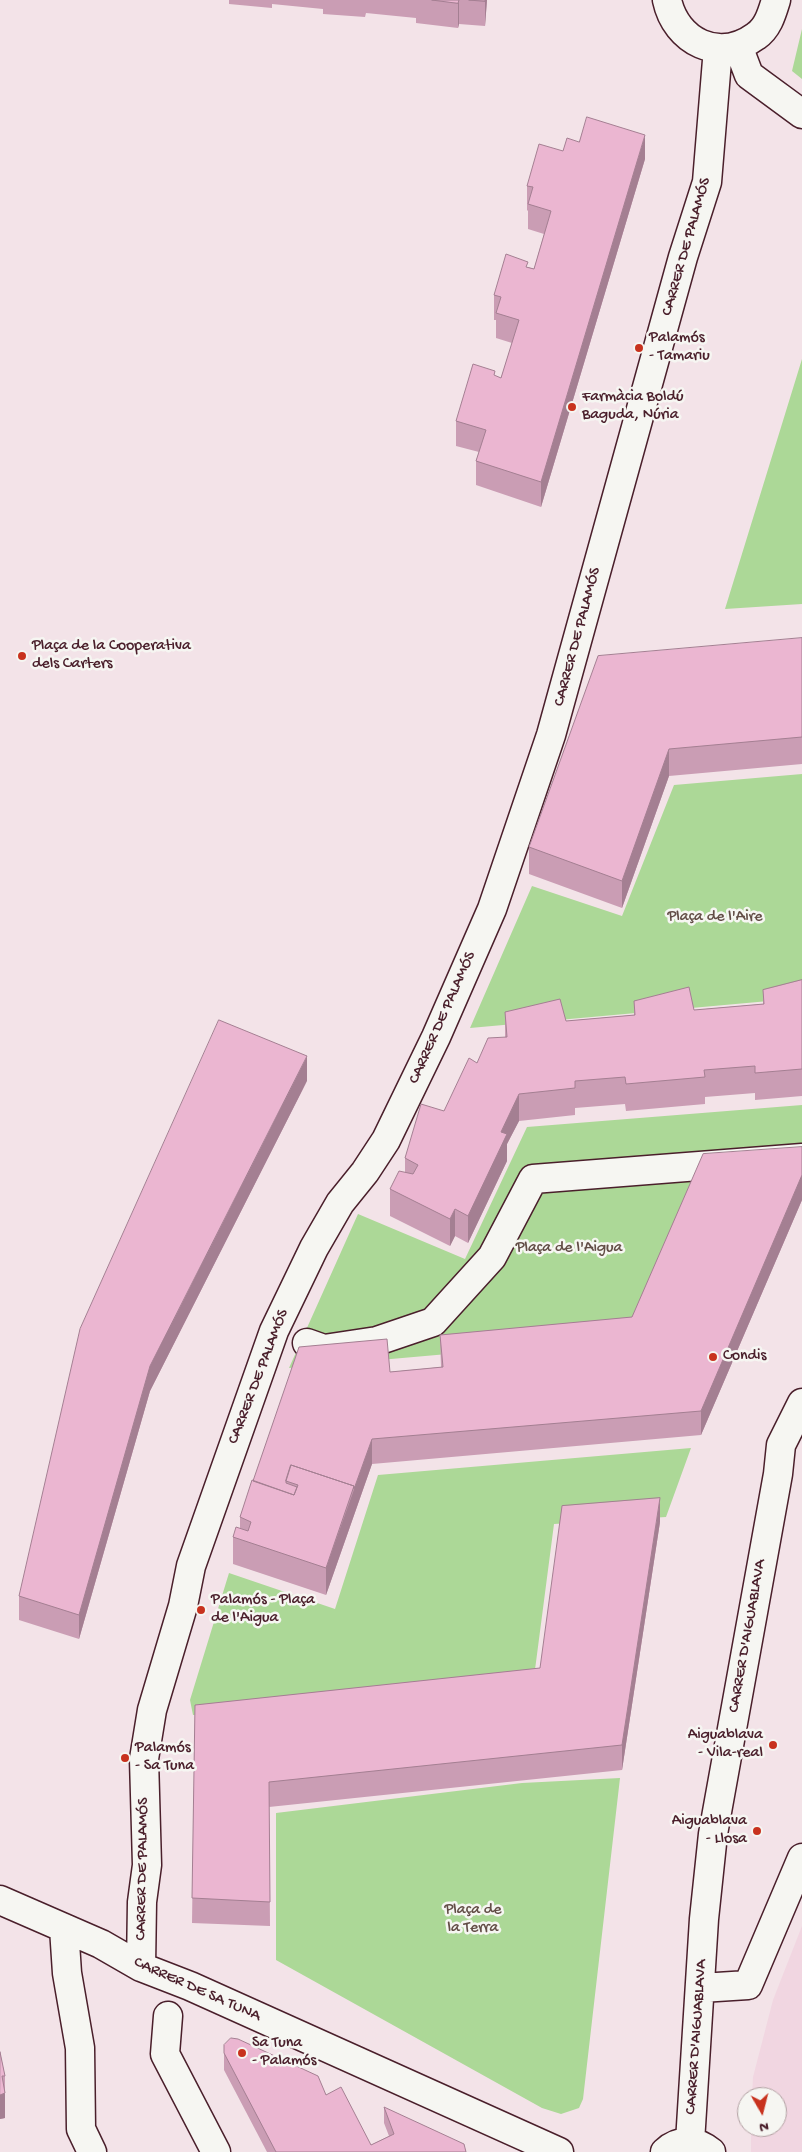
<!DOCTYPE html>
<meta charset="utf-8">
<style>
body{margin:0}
#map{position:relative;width:802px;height:2152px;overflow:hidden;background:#f3e3e8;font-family:"Gochi Hand",sans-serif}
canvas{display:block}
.north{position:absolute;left:737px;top:2087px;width:50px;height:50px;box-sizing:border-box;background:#f6f6f2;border:1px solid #b1a0a2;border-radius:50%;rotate:172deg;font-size:14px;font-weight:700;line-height:20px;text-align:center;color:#4a1f2b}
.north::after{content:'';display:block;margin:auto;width:18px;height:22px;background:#c8321e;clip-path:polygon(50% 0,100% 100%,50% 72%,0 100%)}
</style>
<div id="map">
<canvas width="802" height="2152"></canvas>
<div class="north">N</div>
</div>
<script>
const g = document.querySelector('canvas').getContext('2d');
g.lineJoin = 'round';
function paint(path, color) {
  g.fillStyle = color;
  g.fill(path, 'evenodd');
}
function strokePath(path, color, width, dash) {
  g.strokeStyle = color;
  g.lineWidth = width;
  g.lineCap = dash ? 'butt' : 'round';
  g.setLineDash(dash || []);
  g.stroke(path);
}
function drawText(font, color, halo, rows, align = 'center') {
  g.font = font + ' "Gochi Hand",sans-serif';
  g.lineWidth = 5;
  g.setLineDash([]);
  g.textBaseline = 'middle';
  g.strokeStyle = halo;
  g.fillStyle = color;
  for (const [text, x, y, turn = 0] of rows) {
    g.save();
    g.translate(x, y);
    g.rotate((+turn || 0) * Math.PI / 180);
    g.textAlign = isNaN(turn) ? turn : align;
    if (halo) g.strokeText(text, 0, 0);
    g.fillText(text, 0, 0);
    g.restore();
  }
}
paint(new Path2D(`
 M802,1926V2152H751V2127H777V2097H752L753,2077L773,2000Z`), '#f1d6e1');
paint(new Path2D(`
 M802,29V79L792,71Z
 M802,359V604L725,609Z
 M802,774V998L470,1028L532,886L622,916L674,785Z
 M802,1105V1169L629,1338L289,1368L358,1214L465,1259L527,1127Z
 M691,1448L666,1517L554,1524L533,1685L193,1715L190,1700L229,1573L335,1609L378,1475Z
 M620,1778L583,2099L579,2108L561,2114L542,2108L276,1960V1813L522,1783Z`), '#acd897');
const street = new Path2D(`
 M667,0C676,42 719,63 756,36C768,28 772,13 776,0
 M738,46L749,75L802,114
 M307,1343L324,1349L377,1341L433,1322L492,1257L533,1179L802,1158
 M0,1900L101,1944L141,1967L190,1986L559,2152
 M64,1928L67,1973L80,2048L81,2129L92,2152
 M141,1967L142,1902L147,1865L144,1759L152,1710L183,1606L191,1566L274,1331L314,1248L340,1203L365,1172L386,1140L436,1037L492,909L551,735L683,257L707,182L718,48
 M701,1988L748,1985L802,1858
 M168,2016L165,2054L216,2152
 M690,2142L704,1919L713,1834L778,1474L781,1445L802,1403
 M665,2152C679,2139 697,2140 711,2152`);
strokePath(street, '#4a1f2b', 31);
strokePath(street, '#f6f6f2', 28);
paint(new Path2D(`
 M229,0H487L485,26L459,24L458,28L416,23V18L366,13L365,17L323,14V9L272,4V8L229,4Z
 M563,151L645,159L541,507L476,485V461L479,452L456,446V421L495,376L501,378L512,343L496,338V320H494V295L528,267L534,269L544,234L528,229V211L527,210V186Z
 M802,638V764L669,776L622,908L529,874V847Z
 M802,980V1096L755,1100V1093L705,1097V1104L626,1111L625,1104L575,1108V1115L519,1121L507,1144V1161L468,1243L455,1236L450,1246L390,1216V1189L405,1172V1158L444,1111L477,1063L505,1037V1012L566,1021L634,1015V1001L694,1010L763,1004V990Z
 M307,1081L150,1391L79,1639L19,1620V1596Z
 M802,1147V1200L701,1435L372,1464L326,1595L233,1564V1537L240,1528V1517L253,1481L390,1372L441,1367L440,1335L632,1317Z
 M660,1522L622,1770L269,1807L270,1926L192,1923L195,1705L540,1668Z
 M224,2045L326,2095L371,2145L389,2136L384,2123V2107L466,2152H267L224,2070Z
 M0,2052L5,2076V2118L0,2119Z`), '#ca9db4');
paint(new Path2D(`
 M459,0V24L458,28V3Z
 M485,0H487L485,26Z
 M645,135V159L541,507V482Z
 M669,749V776L622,908V881Z
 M307,1056V1081L150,1391L79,1639V1615L150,1366Z
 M519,1094V1121L507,1144V1161L468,1243V1216L501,1132Z
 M802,1175V1200L701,1435V1411Z
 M455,1209V1236L450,1246V1219Z
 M372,1439V1464L326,1595V1568Z
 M660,1498V1522L622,1770V1745Z
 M5,2093V2118L0,2119V2095Z`), '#a47f92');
const building = new Path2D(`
 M432,0H459L458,3Z
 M469,0H485V1Z
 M587,117L645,135L541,482L476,461L486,430L456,421L473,364L495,371L494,375L501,378L519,320L496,313L501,297L494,295L506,254L528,262L526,267L534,269L551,211L528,204L533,187L527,186L539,144L563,151L567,138L579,142Z
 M802,638V737L669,749L622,881L529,847L598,656Z
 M802,980V1069L755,1073V1066L704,1070L705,1077L626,1084L625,1077L575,1081V1088L519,1094L501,1132L507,1134L468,1216L455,1209L450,1219L390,1189L399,1171L413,1174L418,1165L405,1158L421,1104L444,1111L469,1058L477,1063L488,1038L507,1037L505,1012L560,999L566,1021L635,1015L634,1001L689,987L694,1010L764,1004L763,990Z
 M219,1020L307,1056L150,1366L79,1615L19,1596L80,1329Z
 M802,1147V1175L701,1411L372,1439L354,1489V1486L291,1465L286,1481V1483L297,1487L294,1495L253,1481L299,1347L387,1339L390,1372L443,1367L440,1335L632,1317L703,1154Z
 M291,1465L354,1486L326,1568L233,1537L236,1527L248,1531L251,1522L240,1517L252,1480L294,1495L298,1485L286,1481Z
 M660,1498L622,1745L269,1782L270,1902L192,1898L195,1705L540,1668L562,1506Z
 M231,2038L238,2039L318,2076L326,2095L341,2087L371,2145L394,2134L384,2107L464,2144L466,2152H276L224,2053V2045Z
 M0,2052L5,2076H2L5,2093L0,2095Z`);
paint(building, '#ebb6d1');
strokePath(building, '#a47f92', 1);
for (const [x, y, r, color] of [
 [639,348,5,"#c8321e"],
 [572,407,5,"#c8321e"],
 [22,656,5,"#c8321e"],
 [713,1357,5,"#c8321e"],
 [201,1610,5,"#c8321e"],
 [773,1745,5,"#c8321e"],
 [125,1758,5,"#c8321e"],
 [757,1831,5,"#c8321e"],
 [242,2053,5,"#c8321e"]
]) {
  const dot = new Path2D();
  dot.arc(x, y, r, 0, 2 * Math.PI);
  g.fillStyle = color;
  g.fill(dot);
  strokePath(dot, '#f6f6f2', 2);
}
drawText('16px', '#4a1f2b', '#f6f6f2', [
 ["CARRER DE PALAMÓS",687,247,-74],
 ["CARRER DE PALAMÓS",578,637,-75],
 ["CARRER DE PALAMÓS",443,1018,-66],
 ["CARRER DE PALAMÓS",259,1377,-69],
 ["CARRER D'AIGUABLAVA",748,1636,-80],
 ["CARRER DE PALAMÓS",143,1869,-89],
 ["CARRER DE SA TUNA",197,1990,24],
 ["CARRER D'AIGUABLAVA",697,2037,-86]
]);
drawText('16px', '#4a1f2b', '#f6f6f2', [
 ["Palamós",649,339],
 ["- Tamariu",649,357],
 ["Farmàcia Boldú",582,398],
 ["Baguda, Núria",582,416],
 ["Plaça de la Cooperativa",32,647],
 ["dels Carters",32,665],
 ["Condis",723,1357],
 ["Palamós - Plaça",211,1601],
 ["de l'Aigua",211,1619],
 ["Aiguablava",763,1736,"right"],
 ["- Vila-real",763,1754,"right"],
 ["Palamós",135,1749],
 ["- Sa Tuna",135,1767],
 ["Aiguablava",747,1822,"right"],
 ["- Llosa",747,1840,"right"],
 ["Sa Tuna",252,2044],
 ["- Palamós",252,2062]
], 'left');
drawText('16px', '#624d46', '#f6f6f2', [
 ["Plaça de l'Aire",715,918],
 ["Plaça de l'Aigua",569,1249],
 ["Plaça de",473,1911],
 ["la Terra",473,1929]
]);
</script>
